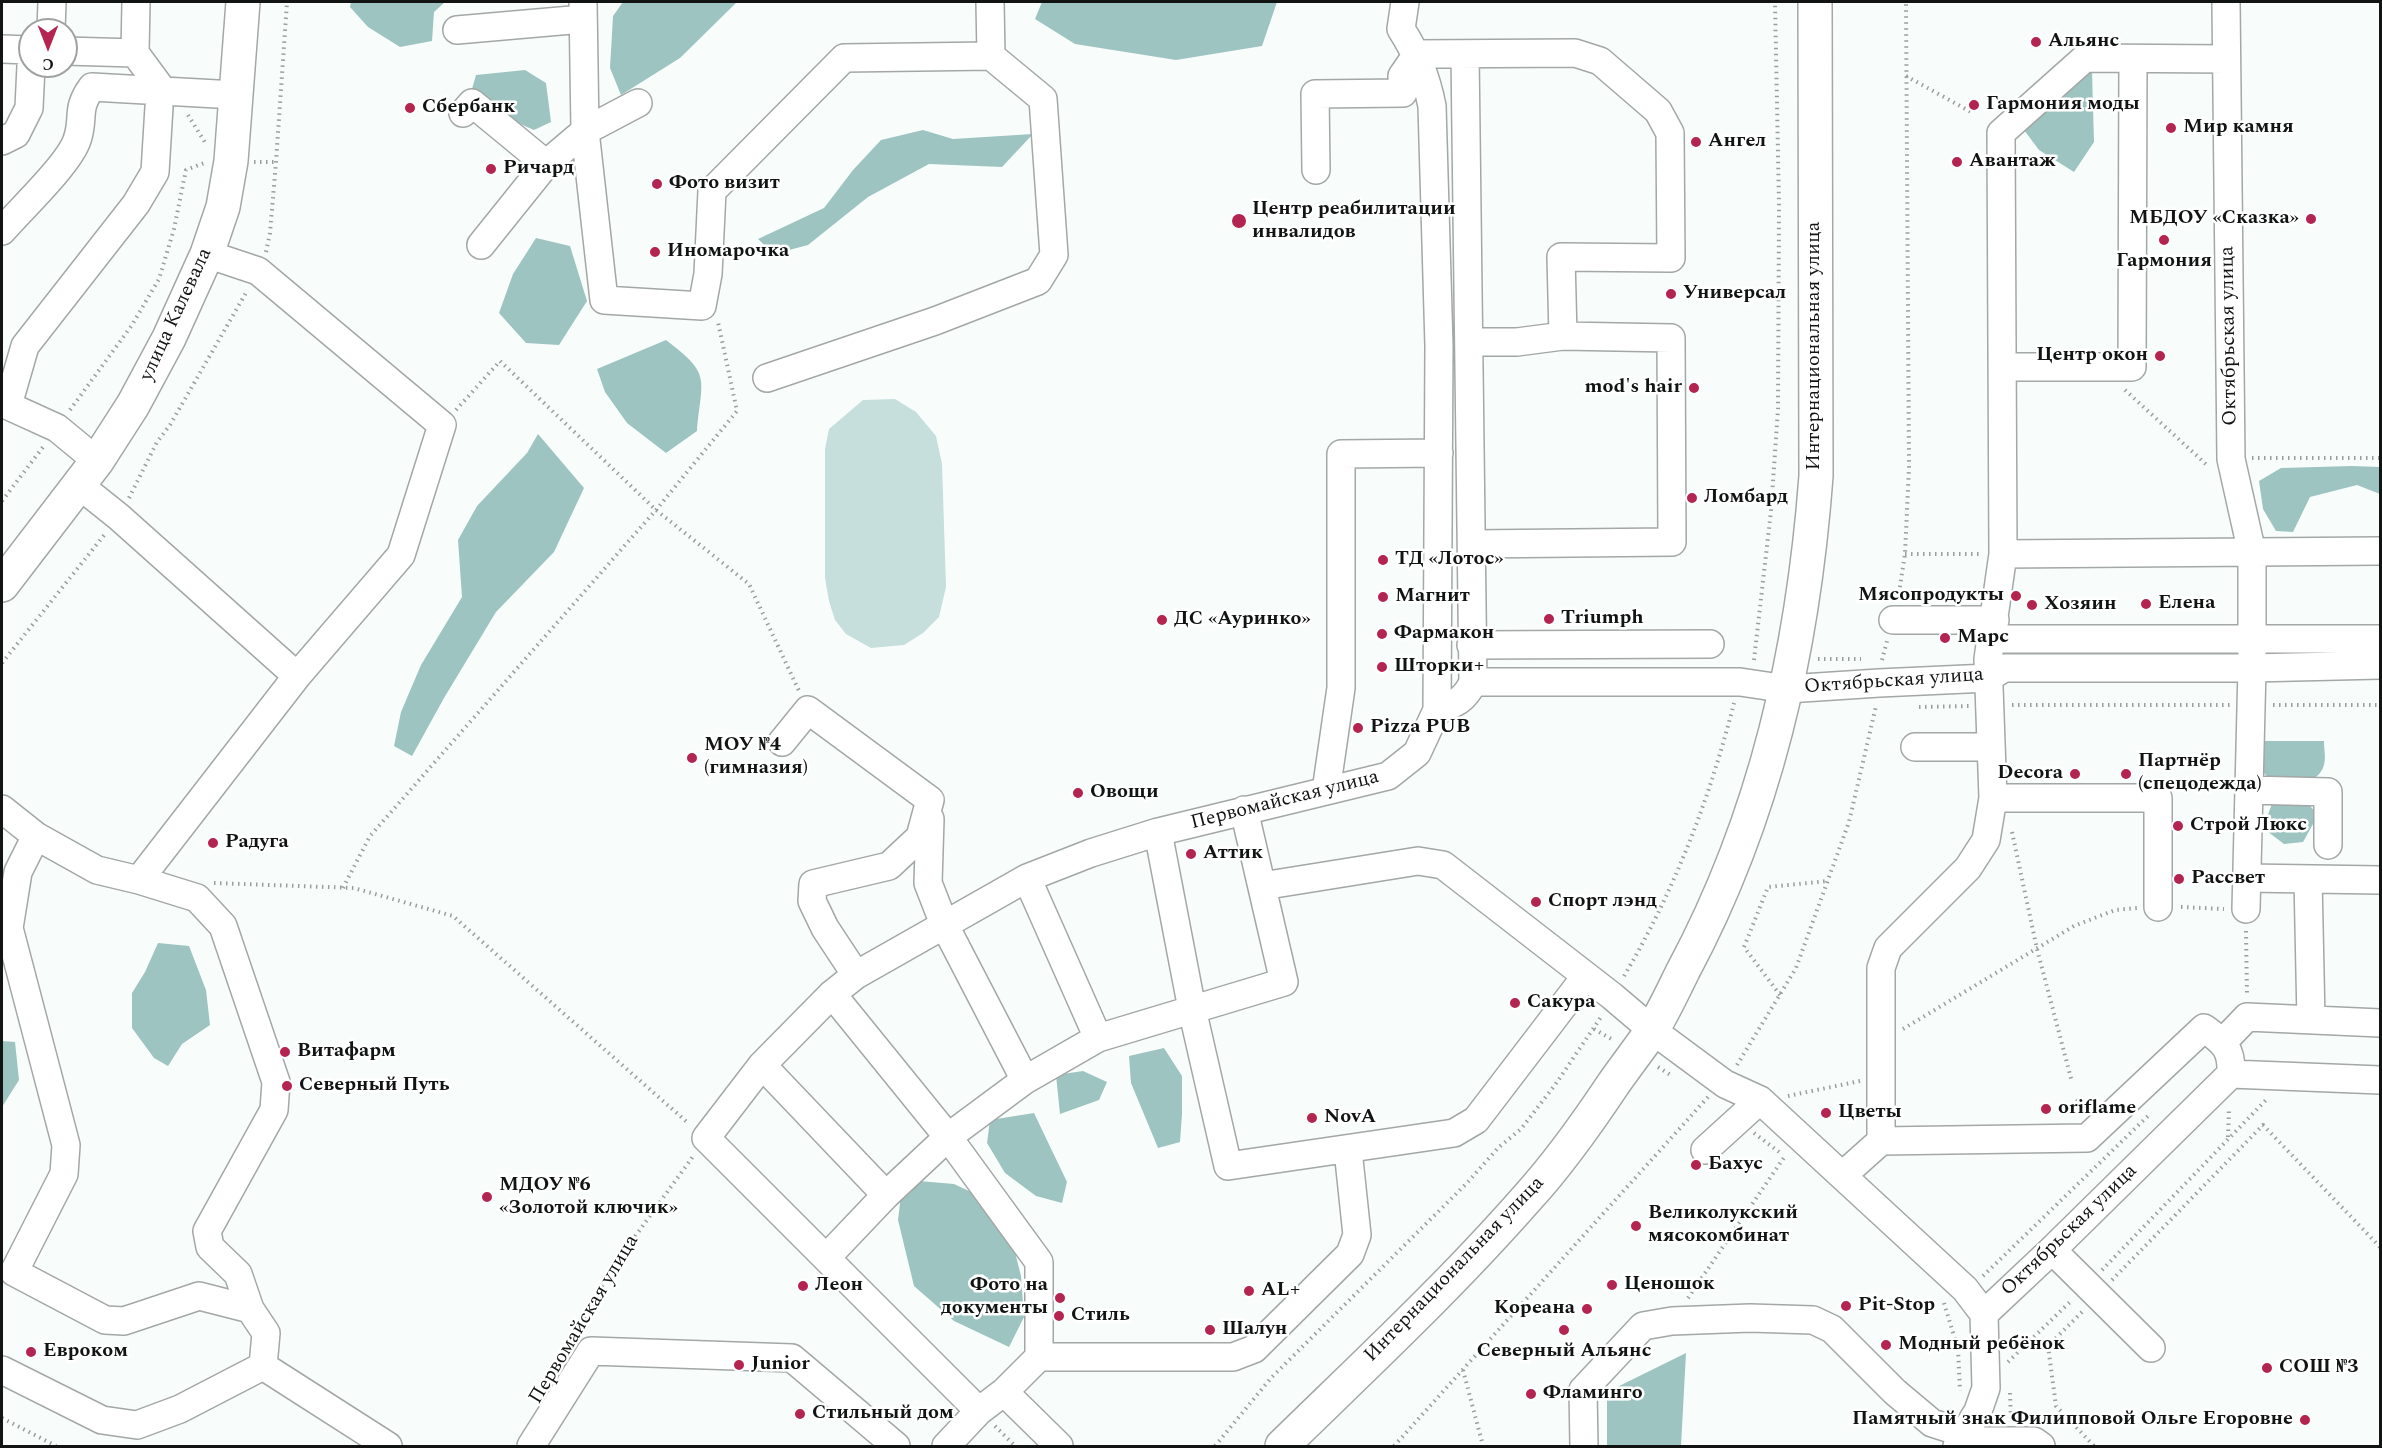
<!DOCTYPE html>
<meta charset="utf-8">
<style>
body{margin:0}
#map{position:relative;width:2382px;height:1448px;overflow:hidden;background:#f8fdfc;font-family:Spectral,serif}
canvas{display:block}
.frame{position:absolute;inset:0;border:3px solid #121413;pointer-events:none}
.north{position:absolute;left:18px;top:18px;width:60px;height:60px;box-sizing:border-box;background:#fff;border:2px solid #a0a1a1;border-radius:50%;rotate:180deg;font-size:16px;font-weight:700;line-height:24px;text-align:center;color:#121413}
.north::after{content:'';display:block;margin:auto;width:21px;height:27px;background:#b42450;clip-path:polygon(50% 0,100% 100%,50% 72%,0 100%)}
</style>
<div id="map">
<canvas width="2382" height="1448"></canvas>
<div class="frame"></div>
<div class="north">С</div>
</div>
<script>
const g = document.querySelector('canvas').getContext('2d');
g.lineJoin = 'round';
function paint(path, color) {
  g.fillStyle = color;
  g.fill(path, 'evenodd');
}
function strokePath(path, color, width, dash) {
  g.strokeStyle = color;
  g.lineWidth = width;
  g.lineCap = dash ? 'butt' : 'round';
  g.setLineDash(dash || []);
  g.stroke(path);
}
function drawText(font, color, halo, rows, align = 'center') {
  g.font = font + ' Spectral,serif';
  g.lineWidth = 5;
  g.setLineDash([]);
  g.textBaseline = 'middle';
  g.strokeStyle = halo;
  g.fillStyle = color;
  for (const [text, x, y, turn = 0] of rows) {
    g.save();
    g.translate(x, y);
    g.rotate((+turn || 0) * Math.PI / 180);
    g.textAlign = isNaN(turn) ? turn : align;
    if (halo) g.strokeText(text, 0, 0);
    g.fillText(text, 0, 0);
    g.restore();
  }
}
paint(new Path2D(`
 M895,399L916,412L936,436L942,464L946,587L939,617L923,633L904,645L871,648L846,634L835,620L829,601L825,578V449L829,429L863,400Z`), '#c6dedc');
paint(new Path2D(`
 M351,2H445L434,12L432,41L400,47L368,27L350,7Z
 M623,2H737L680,58L621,95L610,68L613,16Z
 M1042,2H1277L1262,46L1176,60L1075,44L1035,19Z
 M525,70L546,83L551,122L534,130L504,117L472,89L476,75Z
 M2092,71L2094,142L2074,172L2039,150L2024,130L2067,82Z
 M923,130L953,139L1033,134L1002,167L929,164L868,197L808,245L774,254L758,239L824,208L853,170L881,140Z
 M536,238L570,246L587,301L559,345L526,343L499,313L513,274Z
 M666,340C712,375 702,377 697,431L666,453L627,423L605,392L597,369Z
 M538,434L584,488L554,552L496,612L444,698L412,756L394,746L401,712L421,665L462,597L458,540L477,506L527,453Z
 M2352,466L2380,467V494L2357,485L2310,497L2293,532L2276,531L2263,509L2259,481L2281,468Z
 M2261,741H2324C2324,749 2326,758 2324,765C2317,791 2266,790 2260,765C2258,758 2260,748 2261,741Z
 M2303,798L2318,815L2303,842L2284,844L2263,828L2273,801Z
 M158,943L189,946L206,990L210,1025L182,1044L168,1066L154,1058L132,1028V993L145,972Z
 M2,1041L15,1042L19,1080L2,1107Z
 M1164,1048L1182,1076V1114L1180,1142L1158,1148L1131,1083L1129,1056Z
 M1083,1071L1107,1082L1099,1100L1060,1114L1056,1075Z
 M1034,1113L1067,1182L1062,1203L1036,1196L1005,1173L987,1143L990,1120Z
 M919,1181L954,1184L984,1198L1011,1236L1021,1276L1024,1317L1009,1347L954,1321L914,1286L898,1220L902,1186Z
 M1686,1353L1681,1446H1607V1392Z`), '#9dc4c0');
const minor = new Path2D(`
 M583,2L585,131L604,300L702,306L708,274L712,191L844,58L991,56L990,2
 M2226,2L2231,459L2252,553V668L2246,909
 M51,30L52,2
 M457,30L583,19
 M2,49L30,50
 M66,51L135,53L163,91L235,95
 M135,53L136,2
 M463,113L472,103L546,164
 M2,141L16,134L29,108L31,66
 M1316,170L1315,94L1403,93L1402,76L1417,54L1575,53L1600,61L1658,111L1670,133L1671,258L1561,257L1563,336
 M2,231C20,210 69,164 77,140C85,118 75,110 92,87L163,91
 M481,245L546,164L585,131L638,103
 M1470,342H1517L1563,336L1671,338L1672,542L1472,544
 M2002,367H2132L2133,59
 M767,378L935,321L1038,281L1054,255L1043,99L991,56
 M2,403L57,428L97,461
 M8,405L25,346L136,204L155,172L159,107
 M79,485L119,517L297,676
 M2003,554L2380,551
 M1893,620H1995
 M1992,639H2380
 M1471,645L1710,644
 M1473,682H1740L1787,689L1879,683L1988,678L2004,668H2252L2380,665
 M1437,710C1455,704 1465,700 1473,682L1465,54
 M782,742L808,710L930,800L920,837L889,866L813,884L812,901L825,928L856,975
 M1915,747H1990
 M2249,790L2328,792V845
 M1326,791L1341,688V454L1439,453
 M1993,798H2158V907
 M2,809L36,836L97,870L139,880L197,898L223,926L276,1082L274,1110L207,1231L210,1247L238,1274L250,1309L199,1296L124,1321L105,1320L14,1272L64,1174L66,1145L9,928L18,872L36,836
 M930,819L928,883L944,924L1025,1080
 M1158,832L1192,1009L1228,1166L1454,1133L1476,1120L1586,976
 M1027,878L1098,1038
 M2246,878L2380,880
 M2308,879L2311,1020
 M139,880L297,676L401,555L442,425L258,271L207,254
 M1262,886L1418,861L1443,865L1612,996L1652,1030L1725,1084L1760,1100L1965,1289L1984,1314
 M832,994L948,1137L1039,1262V1357
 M2223,1042L2247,1017L2380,1023
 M762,1065L886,1195
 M2231,1074L2380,1080
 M1881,1141V968L1888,948L1968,868L1986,840L1993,798L1988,659L2003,554L2001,133L2085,58L2226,59
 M1705,1150L1760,1100
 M1843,1175L1881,1141L2087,1138L2204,1028C2224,1043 2232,1048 2231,1074L2052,1250L1984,1314L1986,1388L1978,1411L1957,1446
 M2052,1250L2151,1348
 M827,1257L886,1195L948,1137L1025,1080L1098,1038L1284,982L1244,810
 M250,1309L266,1333L263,1366
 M2,1370L102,1420L137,1425L180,1409L263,1366L388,1446
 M1004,1392L1039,1357H1233L1254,1349L1350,1254L1357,1235L1348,1150
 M979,1411L706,1138L762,1065L832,994L856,975L1027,878L1091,853L1158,832L1388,776L1417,753L1437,710L1439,346L1432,106C1426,76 1417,54 1401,29L1405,2
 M1960,1441H2034L2041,1446
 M531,1446L591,1351L792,1358L896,1446
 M946,1446L979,1411L1004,1392L1059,1446
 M1584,1446L1583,1390L1643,1326L1672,1321L1750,1318L1813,1320L1832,1329L1895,1392L1932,1423L1963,1433`);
const major = new Path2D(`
 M2,585L97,461L133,405L169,338L207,254L223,207L231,161L243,2
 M1282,1446C1365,1365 1451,1285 1528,1197C1560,1162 1588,1122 1614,1083C1626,1066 1639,1049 1651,1032C1663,1013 1673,991 1683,971C1766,816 1803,650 1816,476L1815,2`);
strokePath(minor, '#a3a7a6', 30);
strokePath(major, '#a3a7a6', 36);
strokePath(new Path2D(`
 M1906,76L1971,112
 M188,115L206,144
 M254,162H276
 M266,252L270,233L276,162L287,2
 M2125,390L2208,466
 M70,410L132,325L159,279L174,229L186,170L204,163
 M456,410L500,361L656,510L749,584L799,691
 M2252,458H2380
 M129,498L157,442L170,425L247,291
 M2,501L43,447
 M1905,554H1982
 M1898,599L1905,554L1909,468L1906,2
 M1818,659H1861
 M1754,660L1771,511L1778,409L1779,205L1775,2
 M1882,660L1887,641
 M2,663L105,534
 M2012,705H2230
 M2273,705H2380
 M1919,707L1969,706
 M2012,832L2037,949L2072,1082
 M214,883L354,888L453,916L688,1123
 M343,888L370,836L656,510L737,411L718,322
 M2181,907L2224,909
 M2246,931L2247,996
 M1624,976C1674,892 1710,798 1734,703
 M1780,995L1744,947L1768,887L1828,881
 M1594,1029L1613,1040
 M1903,1029L2074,926L2115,910L2137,908
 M1737,1065L1796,968L1849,822L1876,706
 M1658,1067L1672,1076
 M1788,1096L1860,1081
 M2077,1099L2084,1112
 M1754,1133L1779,1152
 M2228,1137L2229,1109
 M2102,1270L2266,1100L2269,1101
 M1983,1276L2150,1114
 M2112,1280L2263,1125L2380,1247
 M1688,1298L1785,1156
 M1944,1303L1958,1349L1960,1391
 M2082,1312L2048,1346L2056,1406L2094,1446
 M575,1333L613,1267L694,1155
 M2008,1362L2072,1300
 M1463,1370L1483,1446
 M2010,1393L2011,1419
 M2,1418L56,1446
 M995,1426L1015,1446
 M1215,1446L1271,1378L1467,1183L1499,1147L1521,1129L1555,1085L1601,1017
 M1394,1446L1708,1097`), '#9a9e9d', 4, [1.5, 4.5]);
strokePath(minor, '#fff', 27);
strokePath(major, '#fff', 33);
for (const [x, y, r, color] of [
 [2036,42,6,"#b42450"],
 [1974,105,6,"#b42450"],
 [410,108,6,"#b42450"],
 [2171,128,6,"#b42450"],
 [1696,142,6,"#b42450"],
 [1957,162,6,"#b42450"],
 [491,169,6,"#b42450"],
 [657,184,6,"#b42450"],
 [2311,219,6,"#b42450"],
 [1239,221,8,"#b42450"],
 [2164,240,6,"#b42450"],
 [655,252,6,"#b42450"],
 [1671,294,6,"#b42450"],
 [2160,356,6,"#b42450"],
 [1694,388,6,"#b42450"],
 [1692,498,6,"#b42450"],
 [1383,560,6,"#b42450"],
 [2016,596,6,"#b42450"],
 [1383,597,6,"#b42450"],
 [2146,604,6,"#b42450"],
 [2032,605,6,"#b42450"],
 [1549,619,6,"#b42450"],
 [1162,620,6,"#b42450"],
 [1382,634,6,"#b42450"],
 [1945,638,6,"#b42450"],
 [1382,667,6,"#b42450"],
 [1358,728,6,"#b42450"],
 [692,758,6,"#b42450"],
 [2075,774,6,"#b42450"],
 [2126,774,6,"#b42450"],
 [1078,793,6,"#b42450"],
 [2178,826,6,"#b42450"],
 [213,843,6,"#b42450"],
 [1191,854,6,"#b42450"],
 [2179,879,6,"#b42450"],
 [1536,902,6,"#b42450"],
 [1515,1003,6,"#b42450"],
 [285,1052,6,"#b42450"],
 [287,1086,6,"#b42450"],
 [2046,1109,6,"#b42450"],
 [1826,1113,6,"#b42450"],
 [1312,1118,6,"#b42450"],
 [1696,1165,6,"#b42450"],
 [487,1197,6,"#b42450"],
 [1636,1226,6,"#b42450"],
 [1612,1285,6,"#b42450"],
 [803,1286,6,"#b42450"],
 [1249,1291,6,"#b42450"],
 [1060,1298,6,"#b42450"],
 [1846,1306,6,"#b42450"],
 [1587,1309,6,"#b42450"],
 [1059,1316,6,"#b42450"],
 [1210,1330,6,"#b42450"],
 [1564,1330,6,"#b42450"],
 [1886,1345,6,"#b42450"],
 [31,1352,6,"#b42450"],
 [739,1365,6,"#b42450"],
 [2267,1368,6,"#b42450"],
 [1531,1394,6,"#b42450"],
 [800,1414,6,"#b42450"],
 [2305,1420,6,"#b42450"]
]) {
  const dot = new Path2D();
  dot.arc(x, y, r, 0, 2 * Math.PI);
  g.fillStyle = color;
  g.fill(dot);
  strokePath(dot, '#fff', 2);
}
drawText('bold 20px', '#121413', '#fff', [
 ["Альянс",2048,42],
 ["Гармония моды",1986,105],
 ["Сбербанк",422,108],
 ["Мир камня",2183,128],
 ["Ангел",1708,142],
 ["Авантаж",1969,162],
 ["Ричард",503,169],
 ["Фото визит",669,184],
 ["Центр реабилитации",1252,210],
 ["инвалидов",1252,233],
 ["МБДОУ «Сказка»",2299,219,"right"],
 ["Иномарочка",667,252],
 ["Гармония",2164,262,"center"],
 ["Универсал",1683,294],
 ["Центр окон",2148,356,"right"],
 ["mod's hair",1682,388,"right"],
 ["Ломбард",1704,498],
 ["ТД «Лотос»",1395,560],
 ["Мясопродукты",2004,596,"right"],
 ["Магнит",1395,597],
 ["Елена",2158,604],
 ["Хозяин",2044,605],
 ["Triumph",1561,619],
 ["ДС «Ауринко»",1174,620],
 ["Фармакон",1394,634],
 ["Марс",1957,638],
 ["Шторки+",1394,667],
 ["Pizza PUB",1370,728],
 ["МОУ №4",704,746],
 ["(гимназия)",704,769],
 ["Партнёр",2138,762],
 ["(спецодежда)",2138,785],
 ["Decora",2063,774,"right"],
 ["Овощи",1090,793],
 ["Строй Люкс",2190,826],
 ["Радуга",225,843],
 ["Аттик",1203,854],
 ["Рассвет",2191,879],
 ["Спорт лэнд",1548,902],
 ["Сакура",1527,1003],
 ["Витафарм",297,1052],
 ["Северный Путь",299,1086],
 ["oriflame",2058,1109],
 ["Цветы",1838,1113],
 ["NovA",1324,1118],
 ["Бахус",1708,1165],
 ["МДОУ №6",499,1186],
 ["«Золотой ключик»",499,1209],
 ["Великолукский",1648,1214],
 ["мясокомбинат",1648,1237],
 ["Ценошок",1624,1285],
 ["Леон",815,1286],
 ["Фото на",1048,1286,"right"],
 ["документы",1048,1309,"right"],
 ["AL+",1261,1291],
 ["Pit-Stop",1858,1306],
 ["Кореана",1575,1309,"right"],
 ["Стиль",1071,1316],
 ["Шалун",1222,1330],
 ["Модный ребёнок",1898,1345],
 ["Евроком",43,1352],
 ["Северный Альянс",1564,1352,"center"],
 ["Junior",751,1365],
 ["СОШ №3",2279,1368],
 ["Фламинго",1543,1394],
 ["Стильный дом",812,1414],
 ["Памятный знак Филипповой Ольге Егоровне",2293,1420,"right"]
], 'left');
drawText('20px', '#121413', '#fff', [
 ["улица Калевала",177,315,-65],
 ["Октябрьская улица",2230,336,-91],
 ["Интернациональная улица",1815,346,-90],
 ["Октябрьская улица",1894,682,-4],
 ["Первомайская улица",1285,801,-14],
 ["Октябрьская улица",2070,1231,-44],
 ["Интернациональная улица",1455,1270,-46],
 ["Первомайская улица",585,1320,-59]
]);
</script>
